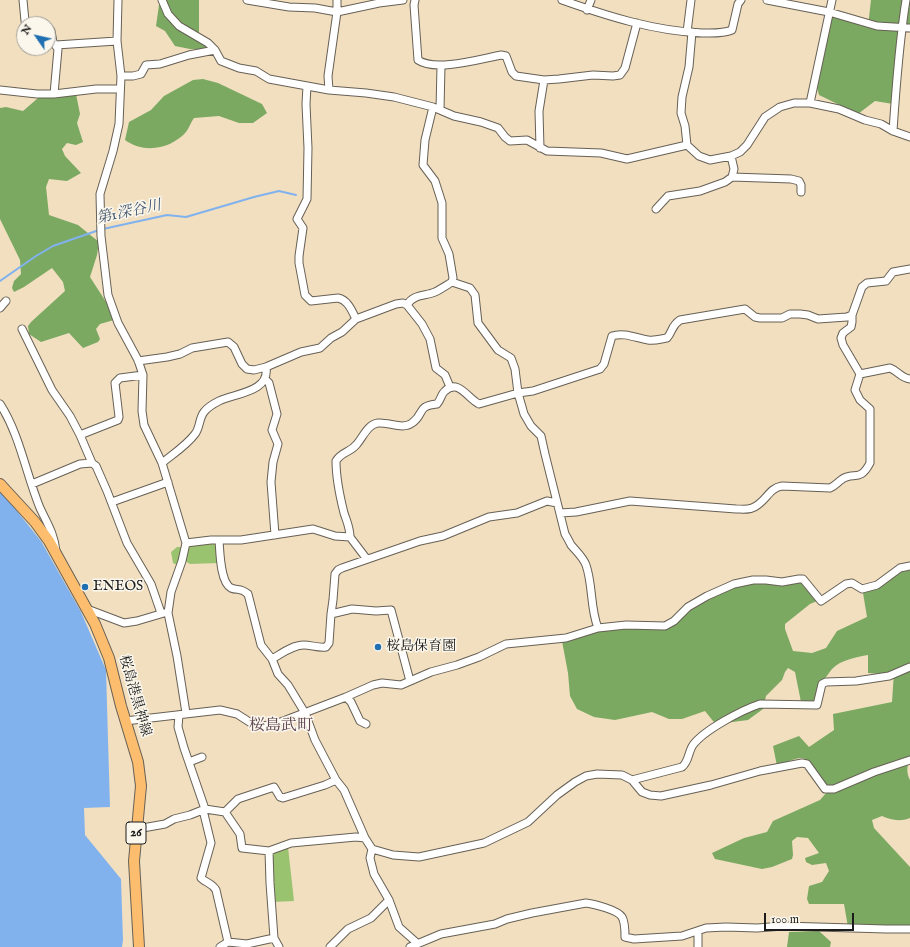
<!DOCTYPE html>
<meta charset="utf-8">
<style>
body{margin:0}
#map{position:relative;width:910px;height:947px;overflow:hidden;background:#f1dfc0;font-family:"IM FELL English",serif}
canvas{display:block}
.north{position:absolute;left:16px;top:16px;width:40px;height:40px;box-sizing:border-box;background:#fbf7ec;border:1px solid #a29f99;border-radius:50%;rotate:304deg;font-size:11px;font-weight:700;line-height:16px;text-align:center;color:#1c1c1c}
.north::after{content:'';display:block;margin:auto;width:14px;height:18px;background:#1f6fb2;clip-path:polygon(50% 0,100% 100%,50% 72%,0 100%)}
.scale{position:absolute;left:764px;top:913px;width:90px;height:18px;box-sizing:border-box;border:2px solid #1c1c1c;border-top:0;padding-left:5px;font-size:12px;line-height:14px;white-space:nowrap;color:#1c1c1c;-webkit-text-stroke:3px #fbf7ec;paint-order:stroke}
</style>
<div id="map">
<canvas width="910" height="947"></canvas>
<div class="north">N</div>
<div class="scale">100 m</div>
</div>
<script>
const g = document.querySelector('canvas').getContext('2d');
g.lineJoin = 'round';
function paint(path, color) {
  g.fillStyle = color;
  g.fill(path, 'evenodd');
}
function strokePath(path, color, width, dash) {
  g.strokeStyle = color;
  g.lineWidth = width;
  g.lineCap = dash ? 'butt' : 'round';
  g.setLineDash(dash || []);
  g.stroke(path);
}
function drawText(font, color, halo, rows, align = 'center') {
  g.font = font + ' "IM FELL English","Noto Serif JP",serif';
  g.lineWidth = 3;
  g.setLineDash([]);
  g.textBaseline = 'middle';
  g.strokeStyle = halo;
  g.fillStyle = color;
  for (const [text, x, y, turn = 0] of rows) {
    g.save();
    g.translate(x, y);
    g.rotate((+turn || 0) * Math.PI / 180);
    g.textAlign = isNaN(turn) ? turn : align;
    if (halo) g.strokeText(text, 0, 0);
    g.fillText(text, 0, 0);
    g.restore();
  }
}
paint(new Path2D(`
 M216,542L219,563L190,564L185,561L188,546Z
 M177,547H182L179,566L173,563L171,552Z
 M288,847L294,901L273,902L271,852Z`), '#9ac370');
paint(new Path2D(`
 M163,0H199V33L207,39L212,49H190L175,46L165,31L156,26L159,5Z
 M871,0H910V25H900L893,104L875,101L858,114L819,95L817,88L831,19L834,17L868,26Z
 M203,79L218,83L262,104L267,113L253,123H239L219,116L194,118C191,122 189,128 186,132C171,149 144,154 125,140L129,122L151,110L164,96L193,80Z
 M76,94L80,114L77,123L83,142L76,145L67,143L62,149L65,156L81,173L67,181L49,179L46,187L49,215L78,225L99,242L97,255L90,277L108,305L114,320L100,324L96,329L100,339L98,342L83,348L69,333L41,342L29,334L28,326L31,322L65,291L63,282L52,268L24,287L14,292L12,288L14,281L21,274L20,260L0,219V108L6,107L23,111L38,98Z
 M910,570V757C907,765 906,773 910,780V818C900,822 891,820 882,816L872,820L874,828L910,867V925L848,927L844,904H809L807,899L809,886L822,882L829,871L826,863L812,865L806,862L805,858L819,853L808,838L797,837L792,841L793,855L792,859L772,867L762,869L715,859L712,853L744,838L767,832L773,821L820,800L827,792C823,783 811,758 801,758C795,758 782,764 777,766L773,746L799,736L809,747L834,730L833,714L892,702L894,672L881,674L868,673V655C857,657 840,660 832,669C827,675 826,679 819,683L816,699L813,703L801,702L795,672L788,668L785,672L782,680L766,696L763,709L748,720L717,724L713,721L705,711L682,719H669L652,712L615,720L594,717L577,709L570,696L568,673L562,641L605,630L626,628L664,630L676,623L693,606L730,588L753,582L781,585L801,582L817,601L810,604L785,624V629L793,651L812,653L826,648L837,631L867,617L863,593L879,588L898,573Z
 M819,931L831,942L830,947H787L789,932Z`), '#7ba962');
paint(new Path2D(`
 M0,490L41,541L81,612L106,670L110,807L84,808L85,835L121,879L123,940L122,947H0Z`), '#81b2ed');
strokePath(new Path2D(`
 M103,229L167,215L186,217L254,197L279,191L296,195
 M0,281L36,256L53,246L99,230`), '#81b2ed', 2);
const street = new Path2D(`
 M23,0L25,21L27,24
 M118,0L117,41L121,76L119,124L113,151L100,194L101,236L108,295L118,323L138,360L143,375L142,411L144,425L162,463L186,543L182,561L171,592L168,613L177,656L186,713
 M162,0L168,14L179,26L208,43L215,50L221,61L239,68L256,71L269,79L329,90L366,93L394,97L433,107L454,116L481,122L498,128L505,137L510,141L527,140L547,151L601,153L627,159L687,145
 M247,0L289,7L315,8L337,12L379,3L403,0
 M415,0L414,5L418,60C435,72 480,59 501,55L506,56L512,72L516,76L544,80L559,79L593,75L613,76L620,75L625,68L637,23
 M562,0C607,16 654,31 702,33C712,33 722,34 732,30L738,4L741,0
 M767,0L829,12L877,26L910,28
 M587,10L591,0
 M48,27L51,31L53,42L58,49L54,94
 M687,32L691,0
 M692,32L689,67L682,97L681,113L685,126L687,145L699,156L710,160L731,156L740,152L747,145L765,117L780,107L794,103H810L839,109L865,120L881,124L893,131L910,137
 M56,45L117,41
 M121,76H133L141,74L146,65L160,64L189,55L215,50
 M307,86L306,104L308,148L307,199L297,219L303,228L299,256V263L305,295L311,301L338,298C348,300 352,311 356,319
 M0,90L37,94H54L96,89H120
 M329,90L328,76L337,12V0
 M810,103L832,0
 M433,107L425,140L423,165L435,181L442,203V238L449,254L453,278L452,282
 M440,110L441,66
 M893,131C896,86 899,44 906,0
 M540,148L539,111L544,80
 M732,177L791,179L799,181L801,185V192
 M656,209L668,196L700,191L725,182L732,177L734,169L731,156
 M407,305C413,294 426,296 435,292C441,289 447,285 452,282L470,288L475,295L478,323L498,350L511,358L515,369L518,393L524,414L531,426L541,436L545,454L565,534C567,537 569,541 571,545C576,551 583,557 586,565C593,585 590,608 598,628
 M0,308L6,301
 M22,329L52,390L70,416L80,435L92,463
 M138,361L167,357L180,354L192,348L228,342L234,347L242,364L247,369L254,370L266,367L301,352L320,348L331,338L342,332L356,319L396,304L403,303L407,305L422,324L430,339L436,368L445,375L450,387
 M860,374L890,368C898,371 901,378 910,379
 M265,379L269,383L277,414L272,430L278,444L273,462L271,482L275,535
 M0,404C20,435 26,474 40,508C47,523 54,533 56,551
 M80,435L118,420L119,417L115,383L120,378L143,375
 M162,463C173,454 187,445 195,434C200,428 199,418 204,412C207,408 215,403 219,401C236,393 270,392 266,367
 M32,484L80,464L92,463L96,466L107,491L127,543L151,584L161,613
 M112,502L168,482
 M560,513L576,512L630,501L736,509C741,509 747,510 752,508C766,503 768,488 782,486L830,488C835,486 837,483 841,480C853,470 859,484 870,463V409L860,400L855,390L860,374L843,345L841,338L843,333L851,327L852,322V315L862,287L867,283L886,281L893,272L910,269
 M219,540C220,552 220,582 231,588C238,591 240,587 248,594L261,645L272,659L278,674L288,685L305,713L315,740L336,780L344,790L365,838L372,849L393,855L419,857L484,843L528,822L557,795L575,782L586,776L597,774L622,775L632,780L642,792L650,795L661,796L711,785L760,771L802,763L807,764L825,789H834L874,772L910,760
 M186,543L211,540H241L313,529L335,536L350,537
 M366,558L350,537C350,528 347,522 344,513C340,497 336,478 336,461C342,451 350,453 357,444C363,437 368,424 378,423C389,422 403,430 412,423C425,414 416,406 437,404C441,400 441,394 445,391C458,378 468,399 479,404L518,393L533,391L600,369L604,364L612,336C624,332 636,338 648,340C654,341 661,339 667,338C673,331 671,326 680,320L745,309L755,317L760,318H782L790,314H800L808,315L818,319L847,317L852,315
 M87,609L124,623L137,621L164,613
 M331,614L352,609L376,611L391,610L410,681
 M272,659C281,654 292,645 304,645C311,645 318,648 326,647L329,643L331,614L333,600L335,574L338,570L342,568L420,541L443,536L489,517L517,513L547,501L557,503
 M346,697L351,702L360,721L366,724
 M179,715L178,727L184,748L205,809
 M125,721L220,710L237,714L251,723L264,726L278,723L346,697L373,685L382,683L401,685L431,672L457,665L479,657L506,644L566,638L598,628L626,625L665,626L674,621L688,607L707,596L734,584L753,580H766L782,582L799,579H803L821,601L846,584L852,583L862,589L877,585L900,568L910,566
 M189,762L202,757
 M632,780L682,767C689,762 688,752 693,745C704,730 742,710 760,704L817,705L822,684L826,682L856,681L889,676L910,667
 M203,810L211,843L201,878C206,883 212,883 216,890L228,942
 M225,812L238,799L274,787L280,797L283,798L325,785L336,780
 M137,829L165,824L174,819L190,815L205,809L225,812L240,834L242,848L269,851L291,843L356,837L365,838
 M372,849L370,858L374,874L389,900L399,927L417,943
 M269,851L270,883L274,938
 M698,931V947
 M220,947L228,942L247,944L274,938L279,947
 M330,947L348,929L371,918L389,900
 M410,947L441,934L495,924L507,919L532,913L586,903C594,904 618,910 622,917C625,922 625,931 625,937L634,939L682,936L706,928L726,927L757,928L783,926L886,929H910`);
const primary = new Path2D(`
 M0,484L35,522L49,541L95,624L109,658L121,706L138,762L141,786L134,861L139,947`);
strokePath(street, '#676055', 9);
strokePath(primary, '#676055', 12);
strokePath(street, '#fff', 7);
strokePath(primary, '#fcbd6e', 10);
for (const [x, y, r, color] of [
 [85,587,4,"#1f6fb2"],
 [378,647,4,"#1f6fb2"]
]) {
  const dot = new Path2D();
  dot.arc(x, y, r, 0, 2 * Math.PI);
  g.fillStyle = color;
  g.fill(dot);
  strokePath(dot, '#fbf7ec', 1.5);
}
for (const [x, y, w] of [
 [136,833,20]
]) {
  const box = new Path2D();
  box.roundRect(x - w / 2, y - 11, w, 22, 3);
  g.fillStyle = '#fbf7ec';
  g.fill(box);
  strokePath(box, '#1c1c1c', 1);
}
drawText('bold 13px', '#1c1c1c', null, [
 ["26",136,833]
]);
drawText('14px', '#1c1c1c', '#fbf7ec', [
 ["ENEOS",93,587],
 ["桜島保育園",386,647]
], 'left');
drawText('14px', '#1c1c1c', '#fbf7ec', [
 ["桜島港黒神線",134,696,74]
]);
drawText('italic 15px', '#445870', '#fbf7ec', [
 ["第1深谷川",129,213,-12]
]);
drawText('16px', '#5e4352', '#fbf7ec', [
 ["桜島武町",281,727]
]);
</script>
